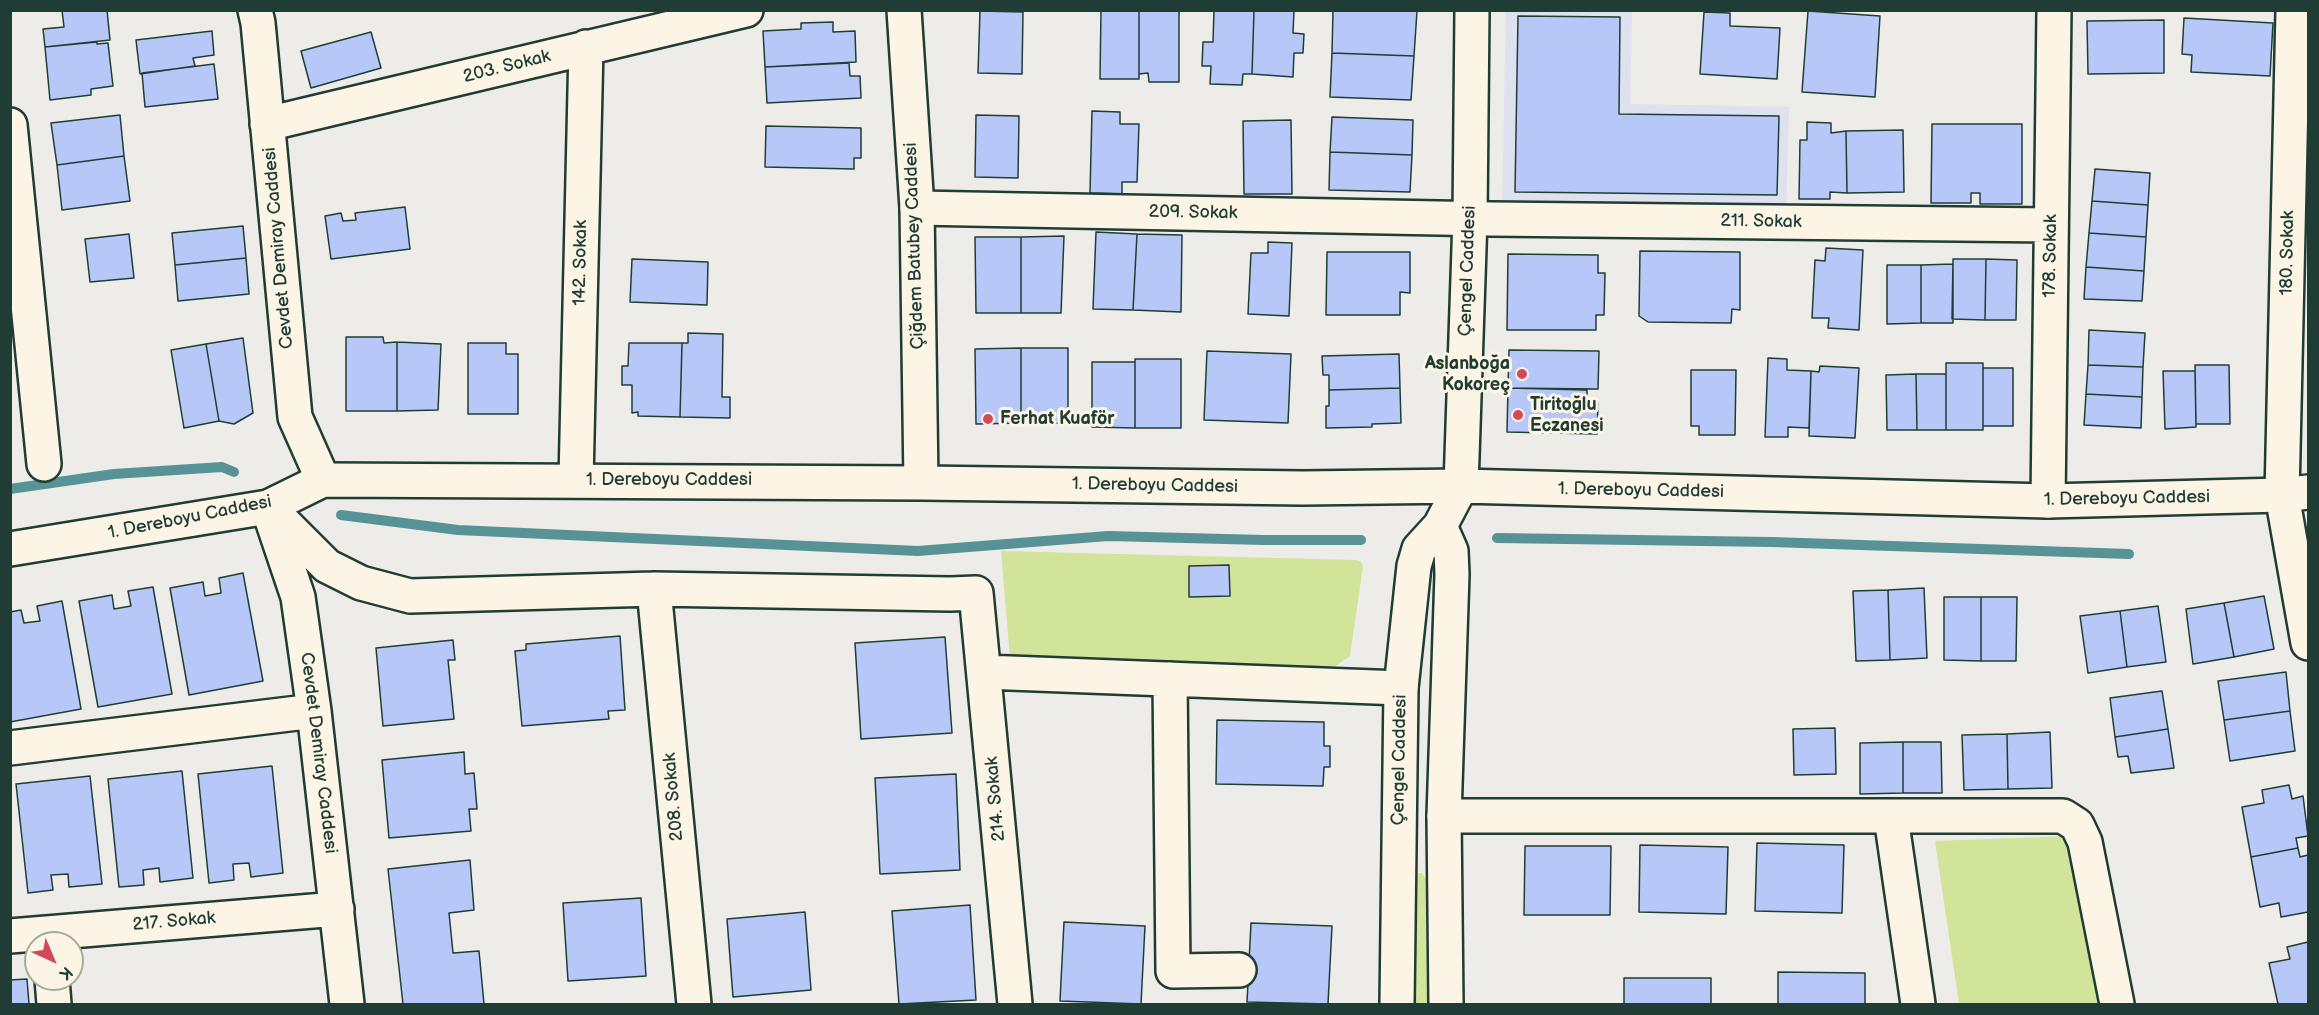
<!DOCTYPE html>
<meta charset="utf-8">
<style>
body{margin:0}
#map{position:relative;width:2319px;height:1015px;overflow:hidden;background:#eeece9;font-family:"Balsamiq Sans",sans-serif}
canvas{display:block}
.frame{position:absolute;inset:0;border:12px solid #1f3d34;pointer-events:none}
.north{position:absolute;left:24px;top:931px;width:60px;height:60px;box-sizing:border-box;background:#fcf5e5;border:2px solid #a4ab9e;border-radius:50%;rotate:136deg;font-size:16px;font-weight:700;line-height:24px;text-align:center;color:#1f3d34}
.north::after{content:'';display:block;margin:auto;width:21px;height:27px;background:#d1495b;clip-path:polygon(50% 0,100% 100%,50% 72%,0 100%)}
</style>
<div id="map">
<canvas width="2319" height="1015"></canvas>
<div class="frame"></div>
<div class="north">K</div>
</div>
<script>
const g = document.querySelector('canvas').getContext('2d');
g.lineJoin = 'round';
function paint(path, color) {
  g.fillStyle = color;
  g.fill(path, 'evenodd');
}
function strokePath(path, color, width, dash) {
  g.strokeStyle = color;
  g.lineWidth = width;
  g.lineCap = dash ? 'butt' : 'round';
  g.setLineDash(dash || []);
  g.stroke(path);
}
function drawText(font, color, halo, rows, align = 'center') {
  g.font = font + ' "Balsamiq Sans",sans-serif';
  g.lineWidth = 6;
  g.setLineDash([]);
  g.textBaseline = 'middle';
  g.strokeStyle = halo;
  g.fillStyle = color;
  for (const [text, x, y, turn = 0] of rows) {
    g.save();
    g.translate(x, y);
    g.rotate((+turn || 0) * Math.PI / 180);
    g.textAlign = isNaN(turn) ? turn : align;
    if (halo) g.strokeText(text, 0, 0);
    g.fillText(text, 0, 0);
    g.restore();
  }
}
paint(new Path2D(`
 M1506,11H1632L1630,104L1789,107L1786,208L1502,203Z`), '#dee1ee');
paint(new Path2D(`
 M1001,551L1356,560L1361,562L1363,566L1350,656L1331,669L1010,658Z
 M2069,836L2104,1004H1959L1935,841Z
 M1415,873H1422L1426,879L1427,1004H1410Z`), '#d1e499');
strokePath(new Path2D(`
 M10,489L114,474L222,467L234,472
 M341,515L458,530L918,551L1108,536L1264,540H1361
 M1497,538L1772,542L2129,554`), '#579396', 10);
const building = new Path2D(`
 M62,10H107L110,40L45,47L43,29L64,27Z
 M1101,10H1139V79H1100Z
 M1139,10H1179V82H1149L1148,73L1139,74Z
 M1214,10L1254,11L1252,74H1243L1242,85L1210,84L1211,66H1202L1203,42H1213Z
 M1333,10L1417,11L1414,56L1332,53Z
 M980,11L1023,12L1022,74L978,73Z
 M1254,11H1294L1293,33L1304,34L1303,53H1294L1293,77L1252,74Z
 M1808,11L1880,16L1875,97L1802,92Z
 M1704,12L1730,13V26L1780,28L1777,79L1700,74Z
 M1518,16L1620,17L1619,114L1779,116L1777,195L1515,192Z
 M2184,18L2273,23L2270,76L2191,72L2192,55L2182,54Z
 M2164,20V73L2088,74L2087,21Z
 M833,22V32L855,31L856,62L765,67L763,31L801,29V23Z
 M212,31L214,55L193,58L195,66L140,74L136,40Z
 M371,32L381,68L311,88L301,51Z
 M97,42V44L108,43L113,86L91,89V95L50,100L45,47Z
 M1332,53L1414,56L1411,100L1330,97Z
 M849,63L850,76H860L861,98L767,103L765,67Z
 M214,64L218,99L145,107L142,73Z
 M1092,111L1120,112V124H1139L1137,182H1122V194L1090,193Z
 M120,115L124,156L57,165L51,123Z
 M976,115L1019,116L1018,178L975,177Z
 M1332,117L1413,120L1412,155L1330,152Z
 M1291,120L1292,194H1244L1243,121Z
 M1807,122L1831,123V133L1846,131L1847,193L1830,192V199H1799L1800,140H1807Z
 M1932,124H2022V204H1980V193H1971V203H1931Z
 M766,126L861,128V158H854V169L765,167Z
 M1903,130L1904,192L1847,193L1846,131Z
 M1330,152L1412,155L1410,192L1329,190Z
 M124,156L130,201L62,210L57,165Z
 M2095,169L2150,173L2148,205L2092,201Z
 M2092,201L2148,205L2146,237L2089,233Z
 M405,207L410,249L331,259L325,216L341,213L343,221L356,220L355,213Z
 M243,226L246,258L175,265L172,233Z
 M1096,232L1137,234L1133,310L1093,309Z
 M2089,233L2146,237L2144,271L2086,267Z
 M129,234L134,278L90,282L85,239Z
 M1137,234L1182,235L1181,312L1133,310Z
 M1064,236L1061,313H1021V237Z
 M975,237H1021V313H976Z
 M1268,242L1292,243L1289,316L1248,314L1251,253H1268Z
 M1826,248L1863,250L1859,330L1828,328L1829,318H1812L1815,260L1825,261Z
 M1640,251L1740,252V310L1732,309L1731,323L1648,322L1639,316Z
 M1327,252H1410V293L1400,292V315H1326Z
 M1508,254L1598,255V273H1605L1604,315H1596V330H1507Z
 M246,258L249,294L178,301L175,265Z
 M632,259L708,262L707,305L630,302Z
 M1953,259H1986L1985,320L1952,319Z
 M1986,259L2017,260L2016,320H1985Z
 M1953,264V323H1921V265Z
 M1887,265H1921V323L1887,324Z
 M2086,267L2144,271L2142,301L2084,299Z
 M2089,330L2145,333L2143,367L2088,365Z
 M688,333L723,334L722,397H730V418L680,417L682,343H688Z
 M346,337H383L384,343L397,342V411H346Z
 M243,338L253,413L234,424L219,421L206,344Z
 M397,342L441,344L438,410L397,411Z
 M468,343H506V354H518V414H468Z
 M629,343H682L680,417L638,416V412L632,413V385H622V366H628Z
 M206,344L219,421L184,428L171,350Z
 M1021,348H1068V423H1021Z
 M1021,348V423L976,424L975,349Z
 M1509,350L1599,351L1598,389L1508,388Z
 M1207,351L1291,354L1288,423L1204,420Z
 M1399,354L1400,388L1329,390V375H1323L1322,356Z
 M1768,358L1787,359V370L1811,371L1809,428L1788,427V437H1765Z
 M1135,359H1181V428H1135Z
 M1092,362H1135V428L1092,427Z
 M1946,363H1983V430H1946Z
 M2088,365L2143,367L2142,397L2086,394Z
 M2195,365H2229L2230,424H2196Z
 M1820,366L1859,368L1855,438L1809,436L1811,371L1819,372Z
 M1983,368H2013V426H1983Z
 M1691,370H1736L1735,435H1699V426H1691Z
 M2163,371H2195L2196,427L2165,429Z
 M1916,374L1917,430H1887L1886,375Z
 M1916,374H1946V430H1917Z
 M1400,388L1401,423L1372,424V427L1326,428V406H1329V390Z
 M1508,388L1587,390V402L1598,403L1597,434L1507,432Z
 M2086,394L2142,397L2141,428L2084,425Z
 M1229,565L1230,596L1189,597V566Z
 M243,573L263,681L189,695L170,588L203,582L205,596L221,593L219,578Z
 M153,587L172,694L98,707L79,601L112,595L114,609L131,606L128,591Z
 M1924,588L1927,658L1890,660L1888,590Z
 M1888,590L1890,660L1856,661L1853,591Z
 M2264,596L2274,649L2234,657L2224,603Z
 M1944,597H1981V661L1944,660Z
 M1981,597H2017L2016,661H1981Z
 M62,601L81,709L10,722V612L21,610L24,623L40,621L37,606Z
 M2224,603L2234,657L2193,664L2186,609Z
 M2158,606L2166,662L2127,667L2120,611Z
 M2120,611L2127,667L2088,673L2080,616Z
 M620,636L625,710L608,711L609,719L522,726L515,651L526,650V644Z
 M945,637L952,733L861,739L855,643Z
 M453,640L455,660H448L454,719L383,726L376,648Z
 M2286,672L2290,711L2224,720L2218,681Z
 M2162,691L2168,729L2115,737L2110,698Z
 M2290,711L2295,751L2230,761L2224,720Z
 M1217,720L1324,722V746H1330V767H1324L1323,786L1216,784Z
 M1835,728L1836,774L1794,775L1793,729Z
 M2168,729L2174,768L2131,773L2128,756L2118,757L2115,737Z
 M2050,732L2052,788L2008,789L2007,734Z
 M2007,734L2008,789L1964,790L1962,735Z
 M1903,742H1941L1942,793H1903Z
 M1903,742V793L1860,794V743Z
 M464,752L465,774L474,773L477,809H469L471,831L389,838L382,760Z
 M272,766L283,873L251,877L249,863L233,864L234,880L209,883L198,774Z
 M182,771L193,878L160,882L159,868L143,870L144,885L119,887L108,779Z
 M956,774L960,870L880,874L875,778Z
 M90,776L102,884L69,887L68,874L51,875L53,890L28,893L16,784Z
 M2289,785L2292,799L2303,796L2308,836L2296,838L2298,848L2251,857L2242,807L2264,803L2262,790Z
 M1757,843L1844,845L1842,913L1755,911Z
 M1640,845L1728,847L1726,914L1639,912Z
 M1525,846H1611L1610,915H1524Z
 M2298,848L2300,857L2308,855V912L2281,917L2279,903L2260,907L2251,857Z
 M470,860L474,910L449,913L453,953L479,951L484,1004H403L388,869Z
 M641,898L646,976L568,981L563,903Z
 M970,905L976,1000L899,1004L892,911Z
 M805,912L811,990L733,997L727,919Z
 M1064,922L1145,926L1141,1004L1060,1001Z
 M1251,923L1332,926L1328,1004L1247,1002Z
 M2308,942V1004H2278L2269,963L2290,959L2287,947Z
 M1778,972L1865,973V1004H1778Z
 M1624,978H1711V1004H1624Z
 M27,979L29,1004H10V980Z`);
paint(building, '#b7c8f8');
strokePath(building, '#1f3d34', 1.5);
const minor = new Path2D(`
 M255,10L258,23L295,417L323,480
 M2293,10L2282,495L2308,643
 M267,124L746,10
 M10,125L44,464
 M917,208L1491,219L2051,225
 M576,480L586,47
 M2048,501L2054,10
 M268,507L327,566L361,583L410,596L654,589L950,594L976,593L1015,1004
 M270,514L298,597L314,711L347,1004
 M654,589L694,1004
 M984,672L1401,688
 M1170,679L1173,971L1239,970
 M10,748L314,711
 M1444,816H2063L2077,825L2085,842L2117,1004
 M1891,817L1918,1004
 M10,936L337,909
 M52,979L54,1004`);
const major = new Path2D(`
 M904,10L917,208L921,483
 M1440,526L1451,551L1452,574L1444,816L1446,1004
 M10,549L268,507L323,480L921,483L1303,488L1461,486L2048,501L2282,495L2308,492
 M1397,1004L1401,688L1414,566L1419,549L1440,526L1461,486L1470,218L1472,10`);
strokePath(minor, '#1f3d34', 38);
strokePath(major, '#1f3d34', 38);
strokePath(minor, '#fcf5e5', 33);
strokePath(major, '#fcf5e5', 33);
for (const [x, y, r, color] of [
 [1522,374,6,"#d1495b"],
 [1518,415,6,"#d1495b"],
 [988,419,6,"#d1495b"]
]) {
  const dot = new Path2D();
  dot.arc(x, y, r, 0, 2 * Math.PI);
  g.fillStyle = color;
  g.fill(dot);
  strokePath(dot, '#fcf5e5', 2);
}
drawText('18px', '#1f3d34', '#fcf5e5', [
 ["203. Sokak",507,67,-14],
 ["209. Sokak",1193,213,1],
 ["211. Sokak",1761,222,1],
 ["Çiğdem Batubey Caddesi",915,246,-92],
 ["Cevdet Demiray Caddesi",279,248,-95],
 ["180. Sokak",2288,253,-89],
 ["178. Sokak",2051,256,-89],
 ["142. Sokak",581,263,-89],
 ["Çengel Caddesi",1468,271,-88],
 ["1. Dereboyu Caddesi",669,480],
 ["1. Dereboyu Caddesi",1155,486,1],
 ["1. Dereboyu Caddesi",1641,491,1],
 ["1. Dereboyu Caddesi",2127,499,-1],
 ["1. Dereboyu Caddesi",190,518,-11],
 ["Cevdet Demiray Caddesi",318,753,83],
 ["Çengel Caddesi",1400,760,-89],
 ["208. Sokak",674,797,-95],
 ["214. Sokak",996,799,-95],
 ["217. Sokak",174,922,-5]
]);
drawText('bold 18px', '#1f3d34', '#fcf5e5', [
 ["Aslanboğa",1510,364,"right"],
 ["Kokoreç",1510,385,"right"],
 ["Tiritoğlu",1530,405],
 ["Eczanesi",1530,426],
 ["Ferhat Kuaför",1000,419]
], 'left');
</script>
